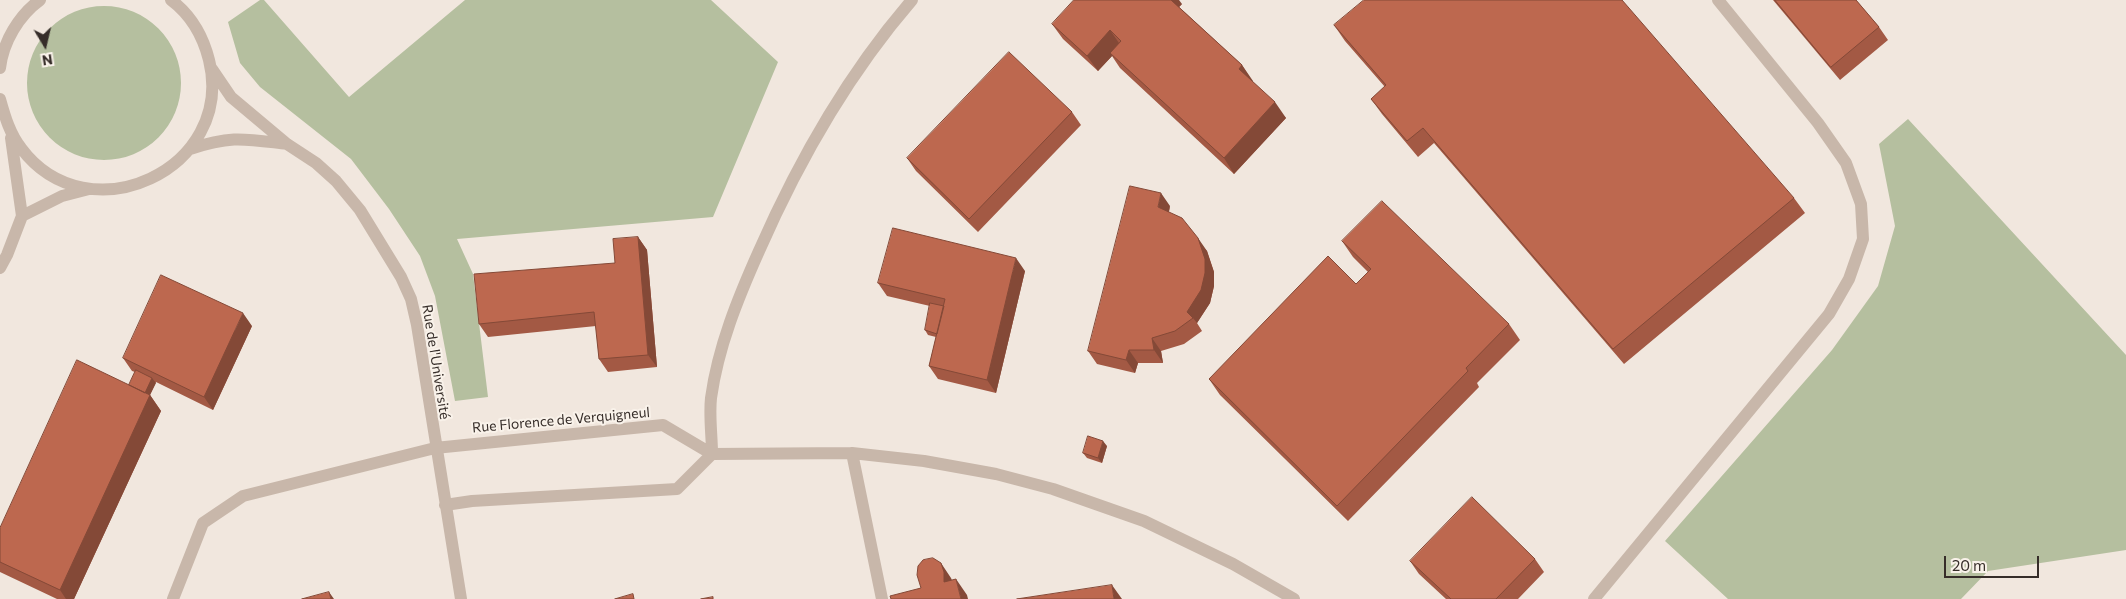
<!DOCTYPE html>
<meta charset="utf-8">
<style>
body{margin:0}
#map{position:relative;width:2126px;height:599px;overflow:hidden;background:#f1e7de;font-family:Commissioner,sans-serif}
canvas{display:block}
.north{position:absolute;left:20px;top:20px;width:50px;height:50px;-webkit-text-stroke:4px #f9f2ea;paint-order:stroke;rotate:171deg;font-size:14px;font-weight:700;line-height:20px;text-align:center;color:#362d29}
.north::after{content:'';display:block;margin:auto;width:18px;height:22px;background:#362d29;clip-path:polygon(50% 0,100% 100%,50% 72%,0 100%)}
.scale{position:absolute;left:1944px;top:556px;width:95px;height:22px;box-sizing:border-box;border:2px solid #362d29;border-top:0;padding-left:6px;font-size:15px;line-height:18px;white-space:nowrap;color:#362d29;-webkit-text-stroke:4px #f9f2ea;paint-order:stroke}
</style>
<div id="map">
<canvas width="2126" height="599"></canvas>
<div class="north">N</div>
<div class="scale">20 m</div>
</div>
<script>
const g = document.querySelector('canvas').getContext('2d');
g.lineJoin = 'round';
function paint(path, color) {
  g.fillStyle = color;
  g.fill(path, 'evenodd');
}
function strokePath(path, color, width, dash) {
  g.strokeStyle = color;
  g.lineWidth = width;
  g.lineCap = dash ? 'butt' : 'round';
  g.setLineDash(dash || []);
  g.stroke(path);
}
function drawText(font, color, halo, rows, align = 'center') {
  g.font = font + ' Commissioner,sans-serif';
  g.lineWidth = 4;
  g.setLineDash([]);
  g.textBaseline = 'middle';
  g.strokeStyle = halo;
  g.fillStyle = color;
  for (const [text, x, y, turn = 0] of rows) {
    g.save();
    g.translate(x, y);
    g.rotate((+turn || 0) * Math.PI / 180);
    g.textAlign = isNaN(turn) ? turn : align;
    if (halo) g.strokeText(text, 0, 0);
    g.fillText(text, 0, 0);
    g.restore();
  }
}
paint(new Path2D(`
 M260,0H264L349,97L465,0H711L778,62L713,217L457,239L473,274L488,397L455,401L435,296L420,256L389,209L351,159L260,87L240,63L228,22Z
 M27 83a77 77 0 1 1 154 0a77 77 0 1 1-154 0Z
 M1908,119L2126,355V550L1988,571L1961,599H1728L1665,541L1832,350L1878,286L1895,226L1879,144Z`), '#b5bf9f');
strokePath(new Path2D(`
 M0,68C3,42 19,15 40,0
 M212,69L231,97L287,144L316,163L336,181L360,210L401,277L411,299L417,325L461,599
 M0,99C5,117 10,134 21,148C88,238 236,169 209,60C203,36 191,15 171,0
 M190,149C232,135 245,139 287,144
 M22,216L62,196L89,189
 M0,268L7,255L22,216L11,138
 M852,453L882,599
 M712,454C712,436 709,416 711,398C718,347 738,298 759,251C798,162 848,74 912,0
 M445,505L472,501L677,489L712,454
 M173,599L203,523L243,496L435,448L663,425L712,454L852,453L924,461L996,474L1053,489L1144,521L1233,564L1294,599
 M1594,599L1829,314L1849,279L1863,239L1861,204L1846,163L1818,123L1718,0`), '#c8b7aa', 12);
paint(new Path2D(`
 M1773,0H1856L1879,27L1888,40L1840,80Z
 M1182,4L1179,7L1242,65L1252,81L1286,118L1234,174L1120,68L1112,56L1098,71L1063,39L1052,24Z
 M1334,25L1794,198L1805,213L1624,364L1434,143L1418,157L1382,114L1371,99L1385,87L1345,41Z
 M1072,112L1081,125L978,232L916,171L907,158Z
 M1170,206L1169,212L1207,251L1214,272V286L1210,303L1197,323L1202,331L1184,344L1161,351L1163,363H1138L1135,373L1097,364L1088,351Z
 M638,237L647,250L657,367L608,372L599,359L596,326L488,337L479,324L615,263Z
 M1342,241L1509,324L1520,340L1477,383L1479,387L1348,521L1220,395L1209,379L1356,284L1368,272L1353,257Z
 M1025,271L996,393L938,379L929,366L936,337L928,335L925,330L930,306L887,296L878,283Z
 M252,326L213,410L156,382L150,395L161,411L74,599H57L0,572V528L129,385L135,372L132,371L123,358Z
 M1107,446L1102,463L1087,458L1083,453Z
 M1535,559L1544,572L1518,599H1446L1419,574L1410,561Z`), '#a35944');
paint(new Path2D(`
 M1169,0H1179L1182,4L1176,10Z
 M1110,30L1121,46L1110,53L1112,56L1098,71L1087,56Z
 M1242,65L1253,81L1250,84L1239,69Z
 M1275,102L1286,118L1234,174L1224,158Z
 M1161,193L1170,206L1167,220L1158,207Z
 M638,237L647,250L657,367L648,355Z
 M1198,238L1207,251L1214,272V286L1210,303L1197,323L1193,318L1187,312Z
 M1016,258L1025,271L996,393L987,380Z
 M243,313L252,326L213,410L204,397Z
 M1152,338L1161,351L1163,363L1154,350Z
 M1129,350L1138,363L1135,373L1126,360Z
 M152,378L156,383L146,403L142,398Z
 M150,395L161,411L74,599H66L60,590Z
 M1103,441L1107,446L1102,463L1098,458Z
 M941,563L951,578L955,587L944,582Z
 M956,579L967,595L968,599H961Z
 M1112,585L1122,599H1114Z
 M329,592L334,599H331Z`), '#844937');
const building = new Path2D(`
 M1074,0H1171L1242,65L1239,69L1275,102L1224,158L1110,53L1121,41L1110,30L1087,56L1052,24Z
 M1364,0H1622L1794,198L1613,349L1423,128L1407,141L1371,99L1386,85L1334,25Z
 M1775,0H1856L1879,27L1831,67Z
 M1009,52L1072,112L969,219L907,158Z
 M1130,186L1161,193L1158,207L1182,218L1198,238L1205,259V273L1201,290L1187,312L1193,318L1175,331L1152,338L1154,350H1129L1126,360L1088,351Z
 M1382,201L1509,324L1466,368L1468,371L1337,506L1209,379L1328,256L1356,284L1371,269L1342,241Z
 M893,228L1016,258L987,380L929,366L945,299L878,283Z
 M638,237L648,355L599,359L594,312L479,324L474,274L615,263L613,239Z
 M161,275L243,313L204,397L123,358Z
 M930,303L944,306L937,334L925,330Z
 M77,360L150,395L60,590L0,562V528Z
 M136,370L152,378L145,393L129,385Z
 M1088,436L1103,441L1098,458L1083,453Z
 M1472,497L1535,559L1496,599H1451L1410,561Z
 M933,558L941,563L944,572V582L956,579L961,599H891L890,596L921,588L917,575L918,566L923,560Z
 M1112,585L1114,599H1017Z
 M329,592L331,599H302Z
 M633,594L634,599H615Z
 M713,597V599H701Z`);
paint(building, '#bd684f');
strokePath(building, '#844937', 1);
drawText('14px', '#362d29', '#f9f2ea', [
 ["Rue de l'Université",436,362,81],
 ["Rue Florence de Verquigneul",561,420,-5]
]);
</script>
